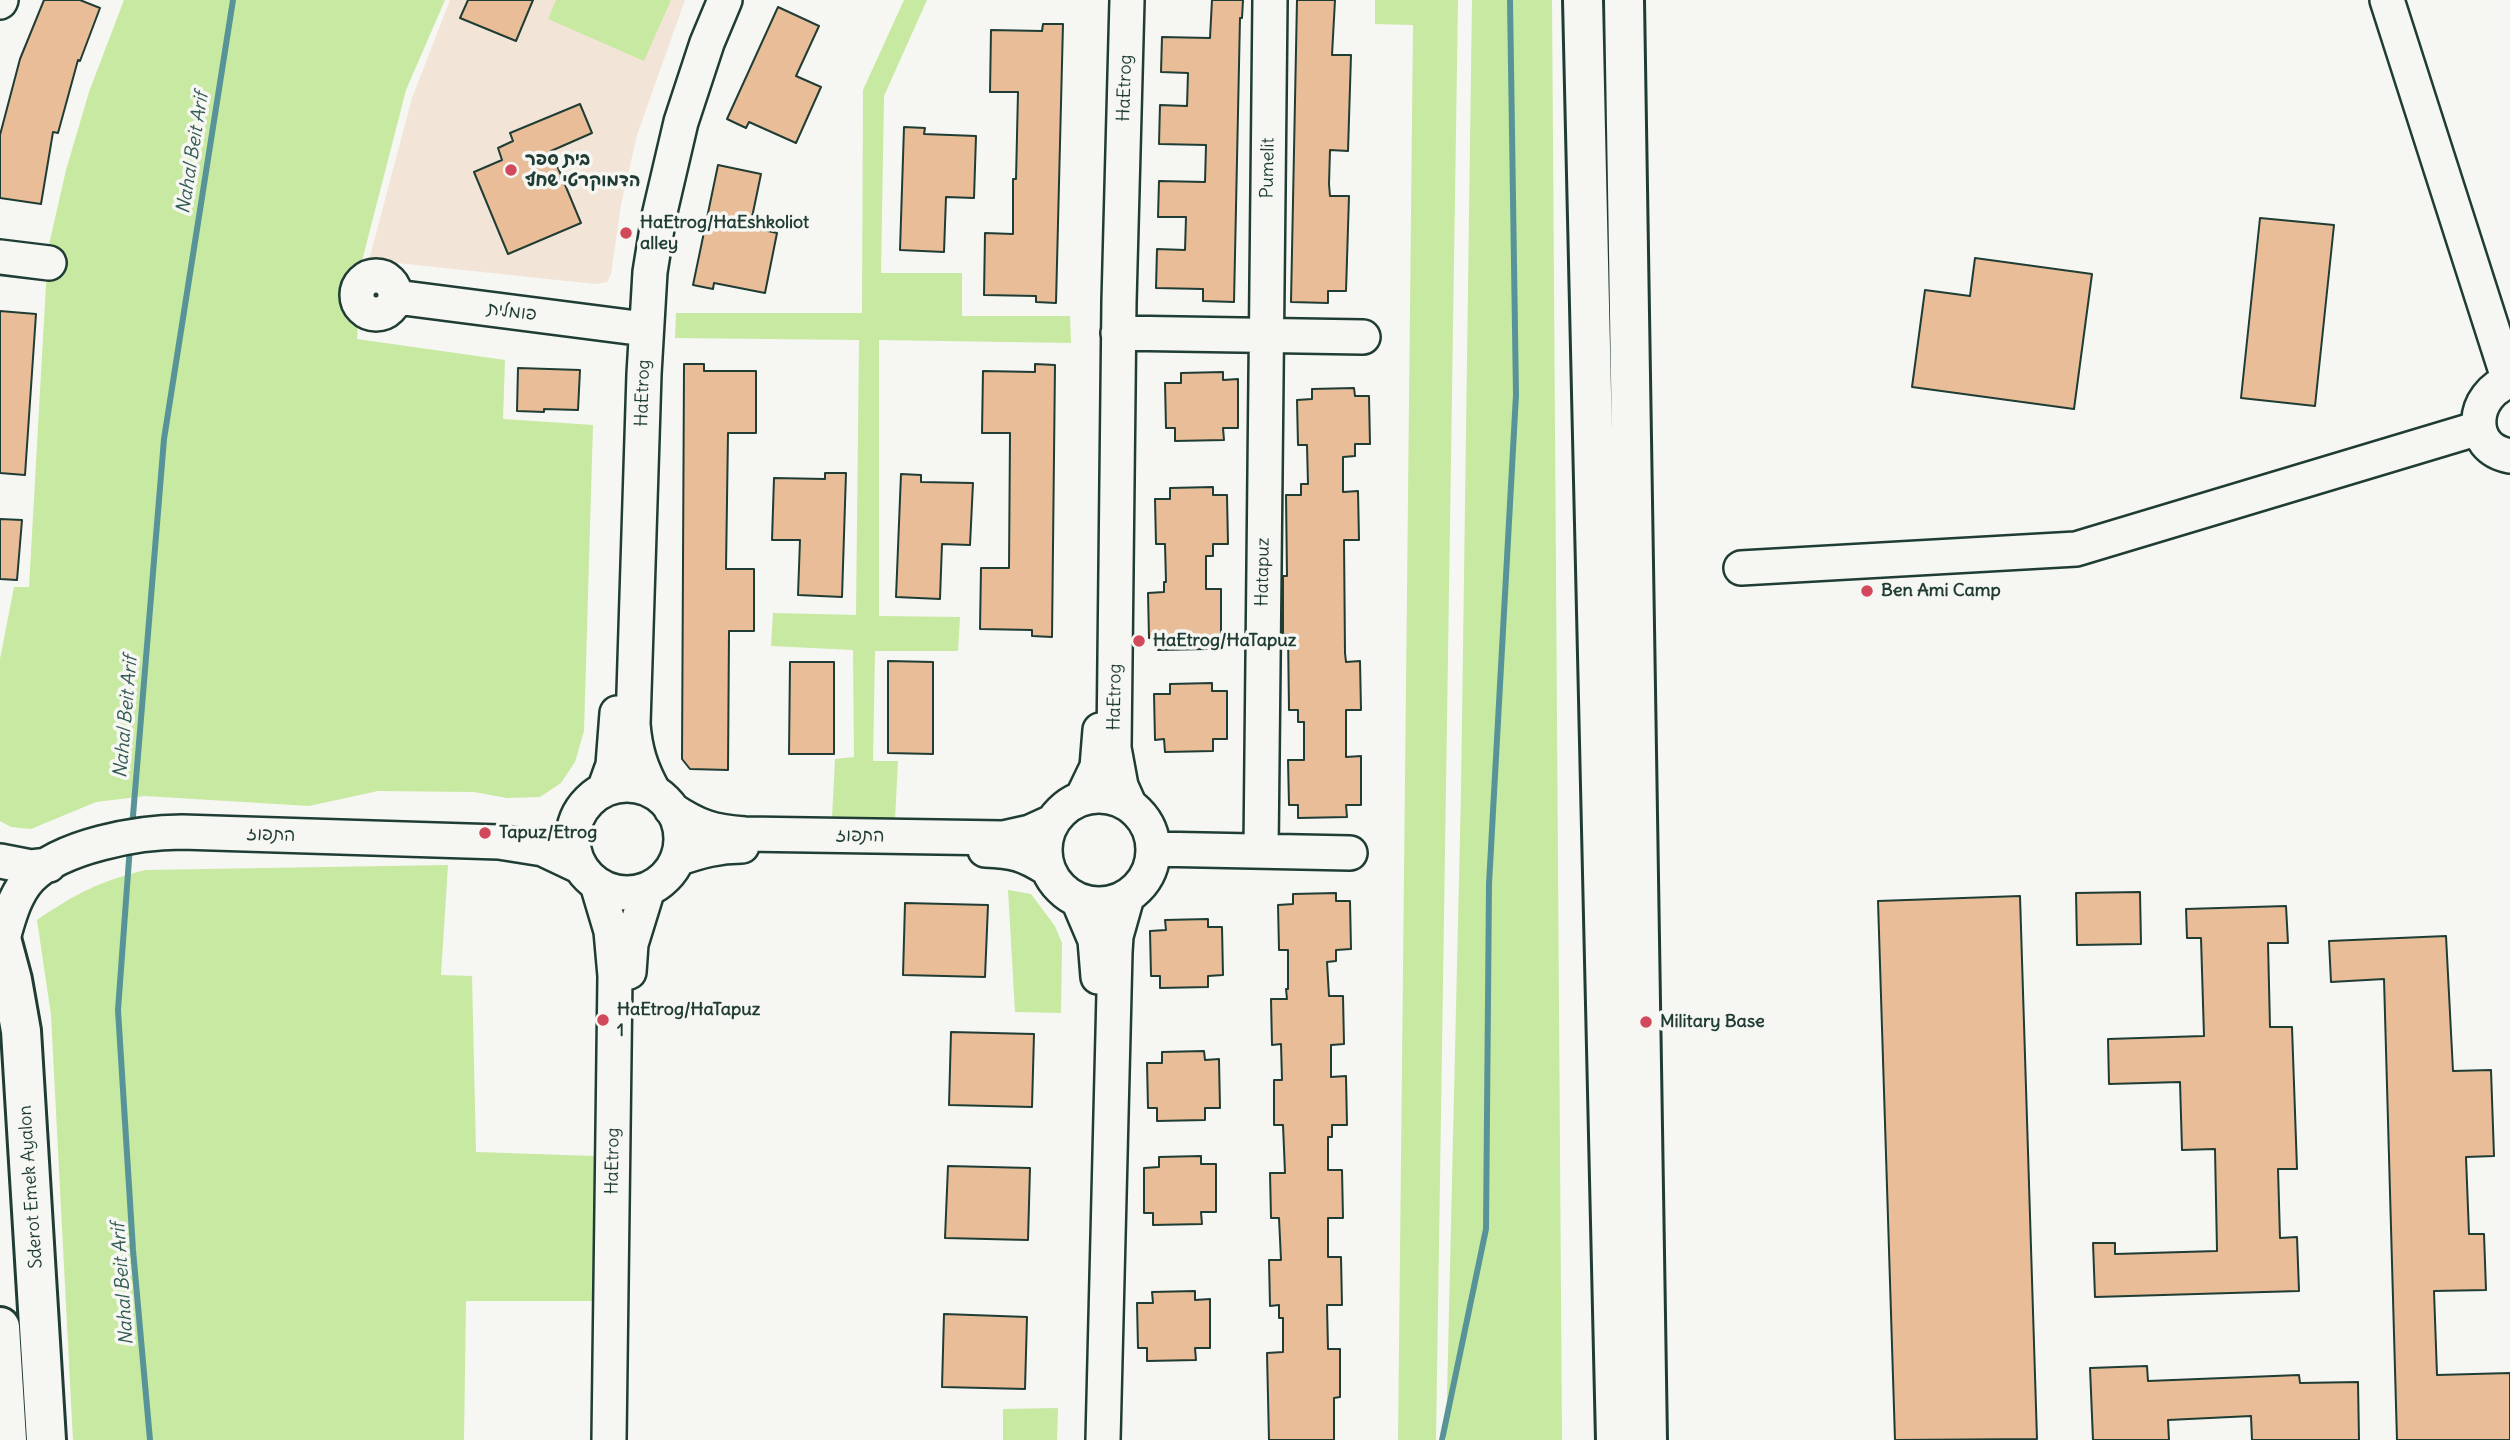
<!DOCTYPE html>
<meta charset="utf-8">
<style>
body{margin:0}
canvas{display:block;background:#f6f6f2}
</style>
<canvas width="2510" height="1440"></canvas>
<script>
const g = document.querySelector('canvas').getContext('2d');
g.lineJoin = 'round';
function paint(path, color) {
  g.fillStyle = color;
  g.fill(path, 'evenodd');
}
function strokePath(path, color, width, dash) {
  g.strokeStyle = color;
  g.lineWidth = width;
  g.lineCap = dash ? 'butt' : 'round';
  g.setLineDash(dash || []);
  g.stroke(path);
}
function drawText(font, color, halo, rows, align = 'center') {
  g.font = font + ' Delius,"Playpen Sans Hebrew",sans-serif';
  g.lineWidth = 7;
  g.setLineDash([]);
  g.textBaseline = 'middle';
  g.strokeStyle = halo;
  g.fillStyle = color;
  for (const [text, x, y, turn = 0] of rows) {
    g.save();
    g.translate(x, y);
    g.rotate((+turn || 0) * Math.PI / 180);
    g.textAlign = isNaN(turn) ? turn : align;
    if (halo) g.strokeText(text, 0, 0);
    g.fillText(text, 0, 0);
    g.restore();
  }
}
paint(new Path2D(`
 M450,0H685L637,135L621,205L611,274L607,282L595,284L369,260L412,98Z`), '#f2e5d7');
paint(new Path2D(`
 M124,0H445L406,90L362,261L357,339L505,360L503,419L593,425L584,731L575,762L561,783L540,797L507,798L474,792L378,791L309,806L145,796L96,802L31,829L11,827L0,821V659L14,587H29L48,249L66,170L89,92Z
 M556,0H671L644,61L548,19Z
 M904,0H927L884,96L881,273H962V316H1070L1071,343L879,340V616L960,617L958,651H875L873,761H898L895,820L832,817L835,759L854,757L853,650L771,646L773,613L856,615L859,340L675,338L676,313H862L863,90Z
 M1375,0H1458L1436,1440H1398L1413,25L1375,24Z
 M1472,0H1552L1562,1440H1446L1461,792Z
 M448,865L441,975L472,976L476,1152L595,1156L596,1301H466L464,1440H73L51,1015L37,920C77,893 98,882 145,870Z
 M1008,890L1031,894L1055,926L1062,943L1061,1013L1015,1012Z
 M1058,1408L1057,1440H1003V1409Z`), '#c8e9a2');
strokePath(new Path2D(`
 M132,828L164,439L233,0
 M130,846L118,1010L133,1250L150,1440
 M1442,1440L1486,1229L1489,884L1516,395L1510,0`), '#589497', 6);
const building = new Path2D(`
 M44,0H80L100,8L80,61L78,60L58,133L53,132L41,204L0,198V135L20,59Z
 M468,0H533L516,41L460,18Z
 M1212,0H1243L1242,18H1240L1234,302L1203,301V289L1156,288L1157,249L1185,250L1186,217H1158L1159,181L1205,182L1206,145L1159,144L1160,105L1187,106L1188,73L1161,72L1162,37L1210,38Z
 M1297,0H1335L1332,55H1351L1348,151L1330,150L1329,184L1330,196H1349L1346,291H1328V303L1291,302Z
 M778,7L819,26L796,76L821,87L796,143L749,122L746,128L727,119Z
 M1043,24H1063L1056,303L1036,302V296L984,295L985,233L1013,234V179H1016L1018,92H990L991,30L1042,31Z
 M580,104L592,133L551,151L581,223L508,254L474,172L502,160L498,148L513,141L510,133Z
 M904,127L925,128L924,134L976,136L974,198L946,197L944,252L900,250Z
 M718,165L761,174L750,227L777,233L765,293L714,283L713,289L693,285Z
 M2260,218L2334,225L2315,406L2241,398Z
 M1975,258L2092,274L2074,409L1912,387L1925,290L1970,296Z
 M0,311L36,314L25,475L0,473Z
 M684,364H704V371H756V433H728L726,569H754V631H729L728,770L690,769L682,759Z
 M1035,364L1055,365L1052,637L1032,636V630L980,629L981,568H1009L1010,433H982L983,371L1035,372Z
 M518,368L580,370L578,410L544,409V412L517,411Z
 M1223,372V380L1238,379V428H1223L1224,440L1175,441V428H1166L1165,383H1181V373Z
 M1354,388L1355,396H1369L1370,444H1355V456L1343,457V492L1358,491L1359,540H1344L1345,653L1346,662L1360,661L1361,710H1346V757L1361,756V805H1346L1347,817L1298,818V805H1289L1288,760H1304V722H1298V710H1289L1288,634H1283V576H1287L1286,495H1301V484H1308L1307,445H1298L1297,400L1312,399V389Z
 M825,473H846L842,597L798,595L800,540H772L774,478L825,479Z
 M901,474L921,475V482L973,483L970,545L942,544L940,599L896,597Z
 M1213,487V495H1227L1228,544H1213V556H1206V589H1221V637L1207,638V649L1158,650V638H1149L1148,593L1164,592V582H1166L1165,544H1156L1155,499H1170V488Z
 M0,519L22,520L17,580L0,579Z
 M888,661L933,662V754L888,753Z
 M790,662H834V754H789Z
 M1212,683V691H1227V739H1213V751L1165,752L1164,739L1155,740L1154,694H1170V684Z
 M2140,892L2141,944L2077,945L2076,893Z
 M1336,893V901H1350L1351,949L1336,950V961L1327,962L1329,996H1343L1344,1044L1331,1045V1077L1346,1076L1347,1125H1332V1137H1328V1170H1342L1343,1218H1328V1257H1341L1342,1305H1327L1328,1349H1340V1397L1334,1398V1440H1269L1267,1353L1283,1352V1318H1279V1305L1270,1306L1269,1260H1281L1279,1218H1271L1270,1173H1285L1283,1125H1274V1080H1282L1281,1044L1272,1045L1271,999H1287L1286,989H1288V950H1279L1278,905L1293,904V894Z
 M2020,896L2037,1439L1895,1440L1878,901Z
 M905,903L988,905L985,977L903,975Z
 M2286,906L2288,943H2268L2270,1027H2292L2297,1169H2278L2280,1238L2297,1237L2299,1291L2095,1297L2093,1243H2115V1254L2217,1251L2215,1149L2182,1150L2180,1082L2109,1084L2108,1039L2204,1036L2201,938H2187L2186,909Z
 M1208,919V927H1222L1223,975L1208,976V987L1160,988V976H1151L1150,931L1166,930L1165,920Z
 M2446,936L2453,1071L2491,1070L2494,1156L2466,1157L2469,1234H2484L2486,1290L2434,1291L2437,1375L2510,1373V1440H2397L2384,979L2331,982L2329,941Z
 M951,1032L1034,1034L1032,1107L949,1105Z
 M1204,1051L1205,1060L1219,1059L1220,1108H1205V1120L1157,1121V1108H1148L1147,1063H1162V1052Z
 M1201,1156V1164H1216V1212H1201L1202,1224L1153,1225V1213H1144V1168L1159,1167V1157Z
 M948,1166L1030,1168L1028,1240L945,1238Z
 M1195,1291V1300L1210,1299V1348H1195L1196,1360L1147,1361V1348H1138L1137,1303H1153L1152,1292Z
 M944,1314L1027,1317L1025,1389L942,1387Z
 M2147,1366L2148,1381L2299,1375L2300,1383L2358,1382L2359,1440H2252L2251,1416L2168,1420L2169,1440H2093L2090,1368Z`);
paint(building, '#e8bd98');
strokePath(building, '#1f3d34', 2);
const minor = new Path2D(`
 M1127,0L1119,302L1114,748L1121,786L1129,804
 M2387,0L2509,381
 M0,2L1,0
 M0,257L49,263
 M357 295a19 19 0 1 1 38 0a19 19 0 1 1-38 0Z
 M396,297L629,327
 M1118,333L1363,337
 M2510,381C2471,394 2466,448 2510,456
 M1741,568L2076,549L2479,428
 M573 839a54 54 0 1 1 108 0a54 54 0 1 1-108 0Z
 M604,790L613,765L617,713
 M654,792C641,769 635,750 633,724L644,374L650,272L659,216L681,122L707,43L725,0
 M1045 850a54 54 0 1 1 108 0a54 54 0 1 1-108 0Z
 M1082,798L1097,767L1100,730
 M671,809C698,827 713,832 745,834L1003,838L1030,832L1052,822
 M1154,849L1350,853
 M985,850C1014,851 1024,854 1048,869
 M1261,851L1270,0
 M677,859C700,851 718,846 742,846
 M0,861L31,867L49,865
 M597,884L611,931L615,976L609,1440
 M1078,900L1095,940L1098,977
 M2,942C8,921 14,895 30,878C61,846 138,832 182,832L499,842L543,849L581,867
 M629,972L631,944L648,889
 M1103,1440L1115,952L1116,936L1127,897`);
const major = new Path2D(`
 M1583,0L1616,1440
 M1624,0L1647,1440
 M0,935L12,980L21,1031L46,1440
 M0,1327L7,1440`);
strokePath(minor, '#1f3d34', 38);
strokePath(major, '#1f3d34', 44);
strokePath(minor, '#f6f6f2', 33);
strokePath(major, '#f6f6f2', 38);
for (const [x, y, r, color] of [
 [511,170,7,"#d1495b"],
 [626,233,7,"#d1495b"],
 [1867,591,7,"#d1495b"],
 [1139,641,7,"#d1495b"],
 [485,833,7,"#d1495b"],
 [603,1020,7,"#d1495b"],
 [1646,1022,7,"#d1495b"]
]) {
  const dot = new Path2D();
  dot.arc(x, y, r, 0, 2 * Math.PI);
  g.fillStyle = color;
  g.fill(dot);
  strokePath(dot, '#f6f6f2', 2.5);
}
drawText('18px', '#1f3d34', '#f6f6f2', [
 ["HaEtrog",1125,88,-88],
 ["Pumelit",1268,168,-89],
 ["פומלית",512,312,7],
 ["HaEtrog",643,393,-88],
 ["Hatapuz",1263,572,-89],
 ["HaEtrog",1115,697,-89],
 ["התפוז",271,835,2],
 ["התפוז",860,836,1],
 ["HaEtrog",613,1161,-89],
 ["Sderot Emek Ayalon",31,1187,-94]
]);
drawText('bold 18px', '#1f3d34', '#f6f6f2', [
 ["בית ספר",525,160],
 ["הדמוקרטי שחף",525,181],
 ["HaEtrog/HaEshkoliot",640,223],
 ["alley",640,244],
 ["Ben Ami Camp",1881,591],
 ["HaEtrog/HaTapuz",1153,641],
 ["Tapuz/Etrog",499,833],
 ["HaEtrog/HaTapuz",617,1010],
 ["1",617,1031],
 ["Military Base",1660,1022]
], 'left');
drawText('italic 19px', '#325a55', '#f6f6f2', [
 ["Nahal Beit Arif",193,153,-81],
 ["Nahal Beit Arif",126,717,-85],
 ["Nahal Beit Arif",123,1284,-94]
]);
</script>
